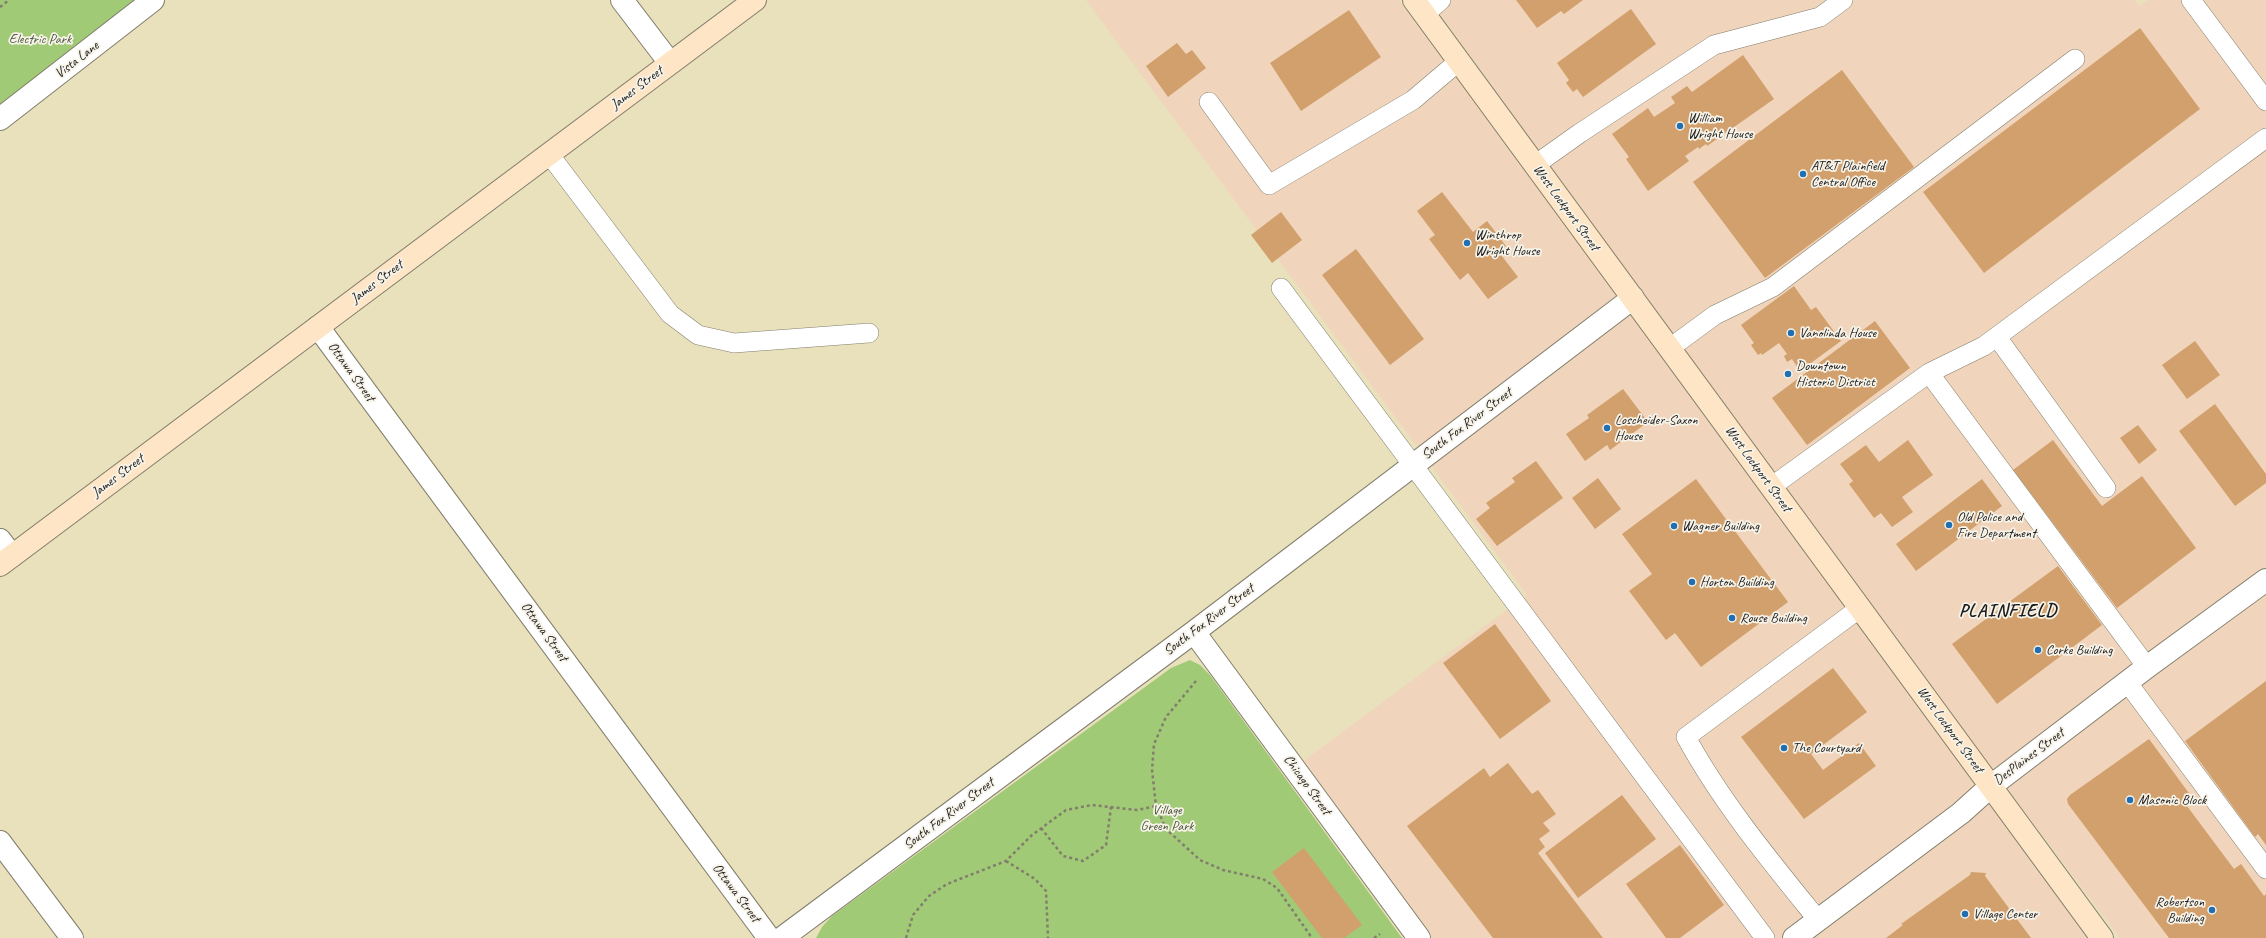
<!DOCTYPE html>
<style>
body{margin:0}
canvas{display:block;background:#e9e0bc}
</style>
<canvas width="2266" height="938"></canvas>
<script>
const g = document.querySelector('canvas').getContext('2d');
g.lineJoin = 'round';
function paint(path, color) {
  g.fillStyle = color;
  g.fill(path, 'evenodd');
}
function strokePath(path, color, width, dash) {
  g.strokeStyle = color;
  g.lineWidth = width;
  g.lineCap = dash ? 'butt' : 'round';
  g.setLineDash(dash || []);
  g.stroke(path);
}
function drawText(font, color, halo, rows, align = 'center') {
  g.font = font + ' Caveat,sans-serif';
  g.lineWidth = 3.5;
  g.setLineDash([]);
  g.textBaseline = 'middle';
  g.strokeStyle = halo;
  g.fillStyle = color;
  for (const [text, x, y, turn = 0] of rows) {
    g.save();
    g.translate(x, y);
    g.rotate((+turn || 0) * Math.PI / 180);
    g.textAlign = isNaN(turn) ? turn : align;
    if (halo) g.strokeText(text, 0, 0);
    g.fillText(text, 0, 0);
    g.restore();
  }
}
paint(new Path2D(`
 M1086,0H1399L2092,938H1432L1302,762L1527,595Z
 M1430,0H2135L2140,6L2148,0H2266V938H2120L1986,761L1640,293Z`), '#f0d5bc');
paint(new Path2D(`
 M0,0H153L0,119Z
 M1190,660L1200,665L1210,675L1402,938H816L822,927L832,916L1171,668Z`), '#a1ca76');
paint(new Path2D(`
 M1516,0H1583L1564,14L1561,11L1537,28Z
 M1631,9L1656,44L1583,97L1577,89L1573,92L1566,83L1569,80L1557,63Z
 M1349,10L1381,57L1301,111L1270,63Z
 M2140,28L2200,109L1984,273L1923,192Z
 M1177,43L1186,54L1192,50L1206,68L1168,97L1146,66Z
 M1743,55L1774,99L1707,146L1706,144L1699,149L1698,147L1685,156L1689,161L1648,191L1626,159L1629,157L1612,134L1648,108L1654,117L1675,103L1671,97L1687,86L1692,92Z
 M1842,70L1914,167L1765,278L1693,182Z
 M1442,192L1473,232L1487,221L1506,246L1498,251L1518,277L1488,299L1468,273L1460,280L1429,239L1435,235L1417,211Z
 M1281,212L1302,240L1272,263L1251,235Z
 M1356,249L1424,339L1390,365L1322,275Z
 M1794,286L1811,310L1816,307L1841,341L1800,371L1792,359L1787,362L1784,356L1787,354L1779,343L1762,355L1761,353L1758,355L1751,345L1754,343L1741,325Z
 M1875,321L1910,368L1807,445L1772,398Z
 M2195,341L2220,375L2187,399L2162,365Z
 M1623,389L1648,422L1610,450L1607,445L1585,461L1566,434L1589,418L1587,415Z
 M2215,404L2266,474V483L2235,506L2179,431Z
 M2138,425L2157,450L2139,464L2120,438Z
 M1908,440L1933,475L1902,497L1913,512L1892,527L1881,513L1874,518L1849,484L1853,481L1840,464L1866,445L1879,462Z
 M2053,440L2102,506L2142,476L2196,548L2117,608L2013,470Z
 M1536,461L1563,498L1497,546L1476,519L1490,508L1486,503L1515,482L1512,478Z
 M1598,478L1621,509L1595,529L1572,498Z
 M1696,479L1788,602L1701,667L1675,633L1666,640L1629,591L1652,574L1622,534Z
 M1982,479L2002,506L1916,571L1896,544Z
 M2058,566L2102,625L1997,704L1952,644Z
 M1495,624L1551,701L1500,739L1443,663Z
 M1833,668L1867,712L1811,754L1823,770L1859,743L1876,766L1804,819L1741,737Z
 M2266,681V845L2258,834L2255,837L2185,741Z
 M2149,739L2194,800L2187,806L2234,869L2241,864L2264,896L2266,894V938H2169L2068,804L2067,799L2070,795Z
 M1508,763L1532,794L1538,790L1556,814L1543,823L1550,831L1539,839L1545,847L1538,853L1603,938H1493L1407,826L1484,768L1490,777Z
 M1622,795L1656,839L1578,898L1545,853Z
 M1680,845L1724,905L1680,938H1666L1626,884Z
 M1304,848L1362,925L1344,938H1322L1272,872Z
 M1971,872L1986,873L1985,876L2031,938H1886L1903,925L1901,924L1970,875Z`), '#d2a06c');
const lane = new Path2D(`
 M2191,0L2266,101
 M1425,14L1441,0
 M1209,102L1269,185L1413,100L1459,61
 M549,154L670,314L698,335L734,343L869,333
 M1535,165L1580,133L1714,45L1820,17L1843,0
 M1281,288L1765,938
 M1997,337L2106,488
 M1670,348L1715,315L1773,287L2075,59
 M1929,373L1984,346L2266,138
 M1771,487L1929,373L2147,667
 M2127,682L2266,869
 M1818,920C1771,862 1722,803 1686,737L1860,608`);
const street = new Path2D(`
 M622,0L670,63
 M0,119L153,0
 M318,327L769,938
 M0,540L12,556
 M1194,632L1419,938
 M0,842L72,938
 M782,938L1194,632L1633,298
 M1794,938L1961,813L1991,786L2147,667L2266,580`);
const secondary = new Path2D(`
 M1414,0L2102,938
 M0,565L755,0`);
strokePath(lane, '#827e6c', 20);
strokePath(street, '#827e6c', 24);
strokePath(secondary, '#827e6c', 24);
strokePath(new Path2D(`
 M0,7L9,0
 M1196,681L1166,717L1154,744L1152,770L1156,806L1166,829L1200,860L1223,870L1263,879L1277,888L1312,938
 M1041,828L1063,856L1083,861L1106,845L1111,807
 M1006,861L1035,879L1046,891L1048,938
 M906,938L913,915L929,896L947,884L1006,861L1032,835L1066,810L1092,805L1137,810L1156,806
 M1374,938L1380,934`), '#827e6c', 2.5, [3, 3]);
strokePath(lane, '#fff', 19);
strokePath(street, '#fff', 22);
strokePath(secondary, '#fde5c5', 22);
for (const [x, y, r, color] of [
 [1680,126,4,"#1f6fb2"],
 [1803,174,4,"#1f6fb2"],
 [1467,243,4,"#1f6fb2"],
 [1791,333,4,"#1f6fb2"],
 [1788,374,4,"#1f6fb2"],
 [1607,428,4,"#1f6fb2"],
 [1949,525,4,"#1f6fb2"],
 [1674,526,4,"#1f6fb2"],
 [1692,582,4,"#1f6fb2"],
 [1732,618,4,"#1f6fb2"],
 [2038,650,4,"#1f6fb2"],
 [1784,748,4,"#1f6fb2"],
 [2130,800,4,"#1f6fb2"],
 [2212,910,4,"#1f6fb2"],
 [1965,914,4,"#1f6fb2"]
]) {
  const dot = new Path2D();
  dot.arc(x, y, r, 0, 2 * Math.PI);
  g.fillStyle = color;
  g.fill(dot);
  strokePath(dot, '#f7f3e8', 1.5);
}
drawText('14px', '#4b593c', '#f7f3e8', [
 ["Electric Park",40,39],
 ["Village",1167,810],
 ["Green Park",1167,826]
]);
drawText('14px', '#1c1c1c', '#f7f3e8', [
 ["Vista Lane",77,60,-38],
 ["James Street",637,88,-37],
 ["West Lockport Street",1566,208,54],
 ["James Street",377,282,-37],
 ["Ottawa Street",351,372,54],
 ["South Fox River Street",1467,424,-37],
 ["West Lockport Street",1758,469,54],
 ["James Street",118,476,-37],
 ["South Fox River Street",1209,620,-37],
 ["Ottawa Street",544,632,54],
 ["West Lockport Street",1950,730,54],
 ["DesPlaines Street",2029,757,-37],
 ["Chicago Street",1307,785,54],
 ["South Fox River Street",949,814,-37],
 ["Ottawa Street",736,893,53]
]);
drawText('14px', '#1c1c1c', '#f7f3e8', [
 ["William",1688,118],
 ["Wright House",1688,134],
 ["AT&T Plainfield",1811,166],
 ["Central Office",1811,182],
 ["Winthrop",1475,235],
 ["Wright House",1475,251],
 ["Vanolinda House",1799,333],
 ["Downtown",1796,366],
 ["Historic District",1796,382],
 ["Loscheider-Saxon",1615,420],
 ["House",1615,436],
 ["Old Police and",1957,517],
 ["Fire Department",1957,533],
 ["Wagner Building",1682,526],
 ["Horton Building",1700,582],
 ["Rouse Building",1740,618],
 ["Corke Building",2046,650],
 ["The Courtyard",1792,748],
 ["Masonic Block",2138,800],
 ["Robertson",2204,902,"right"],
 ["Building",2204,918,"right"],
 ["Village Center",1973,914]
], 'left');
g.letterSpacing = '1px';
drawText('bold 18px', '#1c1c1c', '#f7f3e8', [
 ["PLAINFIELD",2008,611]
]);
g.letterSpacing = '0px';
</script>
